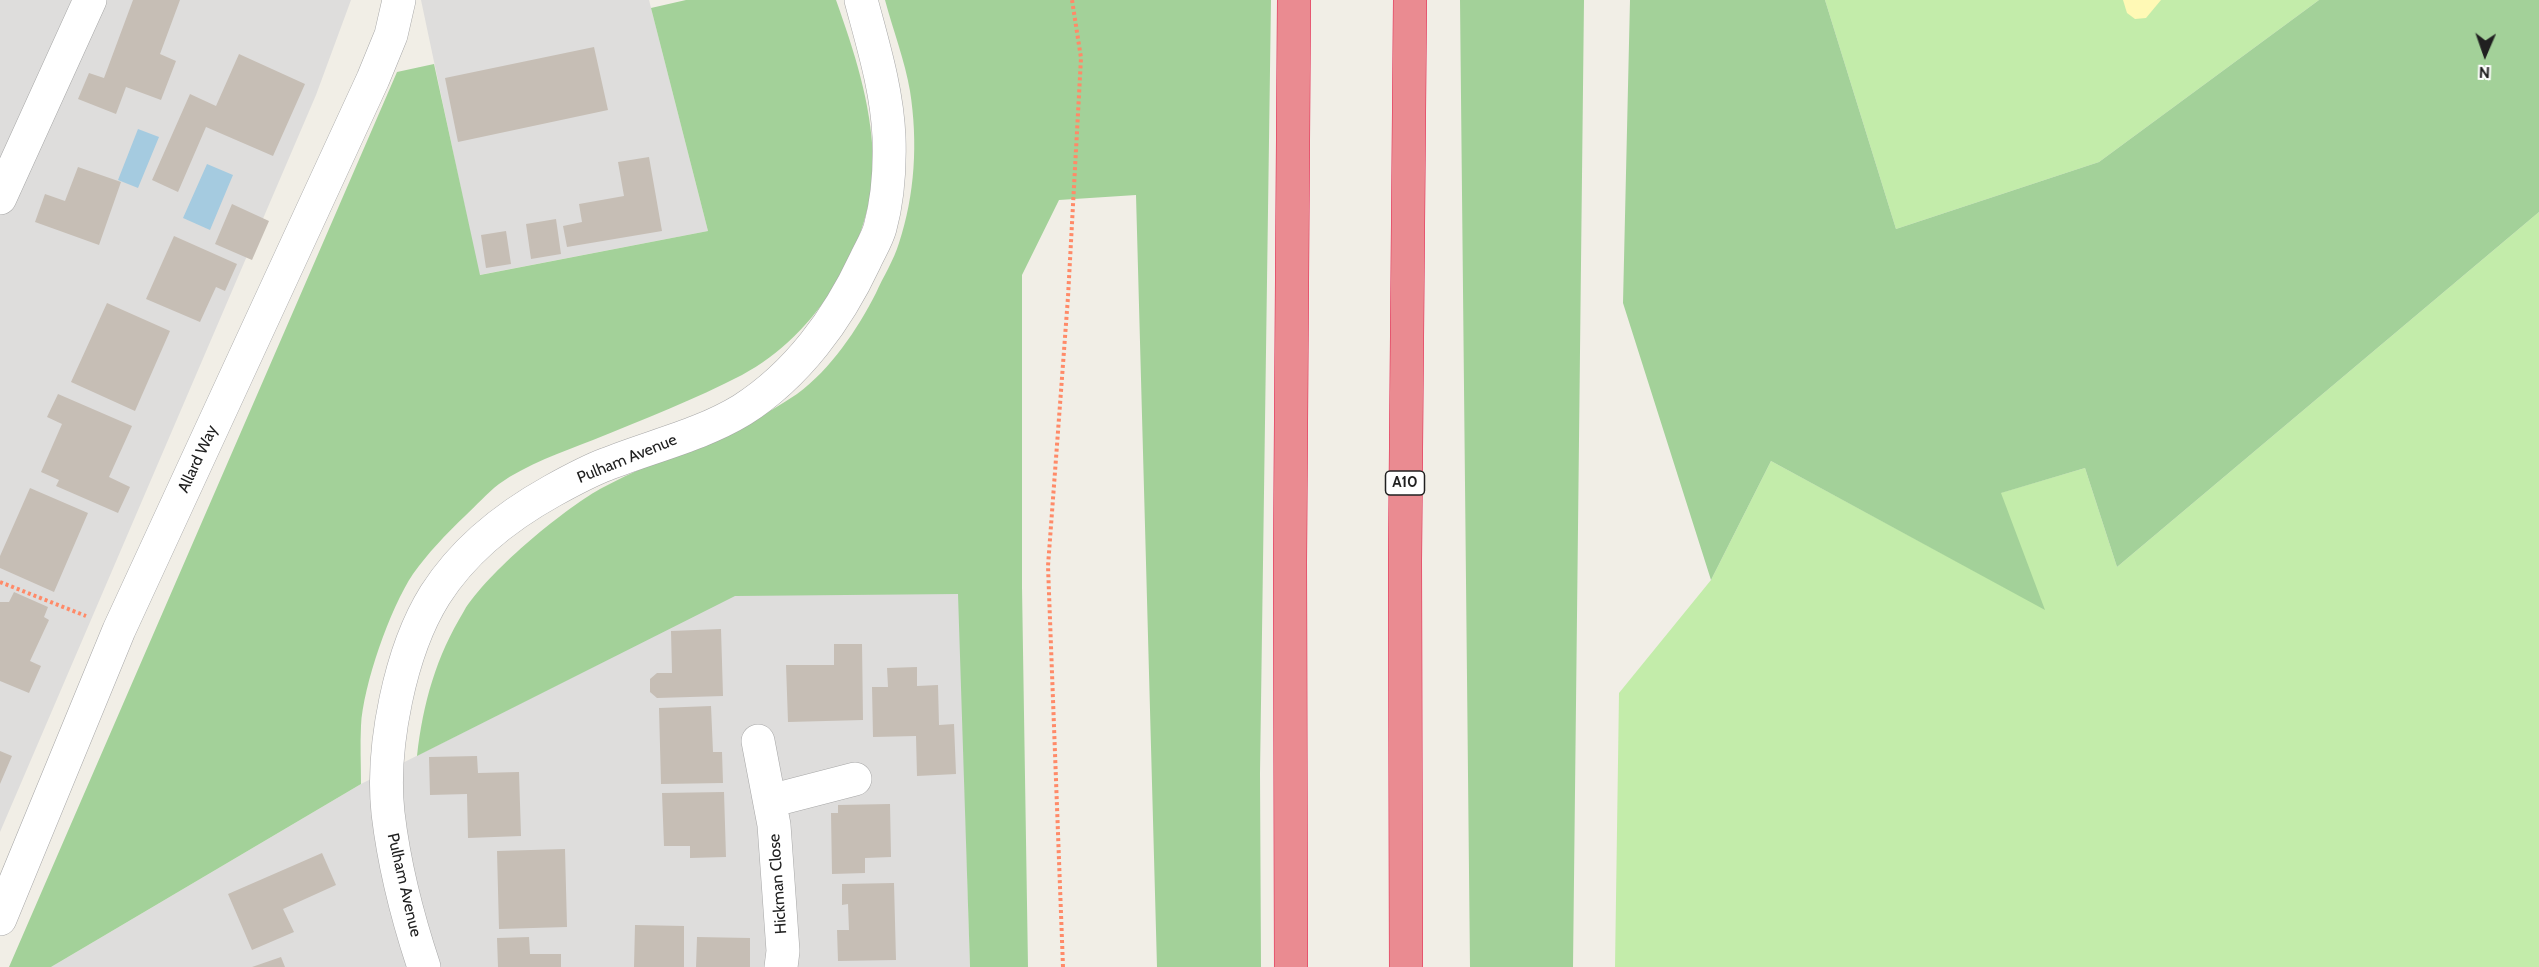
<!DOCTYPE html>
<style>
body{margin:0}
#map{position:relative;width:2539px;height:967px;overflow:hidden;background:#f1eee6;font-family:Cabin,sans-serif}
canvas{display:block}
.north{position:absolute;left:2455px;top:24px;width:60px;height:60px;-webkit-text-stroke:4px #fff;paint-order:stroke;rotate:182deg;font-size:16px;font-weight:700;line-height:24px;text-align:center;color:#202020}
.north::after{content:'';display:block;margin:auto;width:21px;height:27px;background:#202020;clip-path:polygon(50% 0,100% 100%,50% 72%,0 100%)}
</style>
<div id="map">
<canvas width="2539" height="967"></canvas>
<div class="north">N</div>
</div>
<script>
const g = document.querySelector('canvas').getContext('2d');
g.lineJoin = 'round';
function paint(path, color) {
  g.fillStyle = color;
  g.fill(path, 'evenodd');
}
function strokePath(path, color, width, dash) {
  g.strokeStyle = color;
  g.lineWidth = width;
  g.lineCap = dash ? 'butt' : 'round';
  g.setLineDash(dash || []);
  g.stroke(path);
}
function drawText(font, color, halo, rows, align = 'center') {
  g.font = font + ' Cabin,sans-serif';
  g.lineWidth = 5;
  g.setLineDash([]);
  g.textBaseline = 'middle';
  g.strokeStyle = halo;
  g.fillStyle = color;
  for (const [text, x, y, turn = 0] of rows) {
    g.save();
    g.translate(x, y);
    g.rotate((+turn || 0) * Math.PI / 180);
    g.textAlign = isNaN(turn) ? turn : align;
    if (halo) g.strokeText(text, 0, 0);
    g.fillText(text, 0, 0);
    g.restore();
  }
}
paint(new Path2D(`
 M0,0H351L316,95L0,832Z
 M421,0H649L708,231L479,275Z
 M959,593L970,967H51L361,784L735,595Z`), '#dedddc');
paint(new Path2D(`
 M1825,0H2319L2099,162L1896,229Z
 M2539,212V967H1615L1619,693L1711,580L1771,461L2017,594L2000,493L2085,468L2117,567Z`), '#c3ecaa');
paint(new Path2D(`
 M686,0H836C854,51 871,102 873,157C875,243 817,335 742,375C696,399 642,420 593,440C562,452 527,464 499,484C487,493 476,506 465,516C447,533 427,554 413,574C390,608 363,686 361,726C360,745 361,765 361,784L51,967H9L397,72L434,64L480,275L708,231L651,8Z
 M885,0H1271L1260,773L1261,967H1157L1136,195L1059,200L1022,275V587L1028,967H970L958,594L735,596L417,756C423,703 436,657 464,611C487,573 561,511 600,489C665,454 736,436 797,394C831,369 857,330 876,293C883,277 894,260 899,243C915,195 918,142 910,91C905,61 893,30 885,0Z
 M1460,0H1584L1573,967H1470Z
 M1630,0H1825L1896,229L2099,162L2319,0H2539V212L2117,567L2085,468L2001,493L2045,610L1771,461L1711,580L1623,303Z`), '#a3d199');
paint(new Path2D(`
 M2123,0H2161L2146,18L2135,19L2127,13Z`), '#fff9b5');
paint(new Path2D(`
 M138,129L159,137L138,188L118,180Z
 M207,164L233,175L210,230L183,218Z`), '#a5cbe0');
paint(new Path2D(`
 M133,0H180L160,54L176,61L161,100L126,87L116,114L78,99L89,73L104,78Z
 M594,47L608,110L458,142L445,78Z
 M239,54L305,84L273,156L206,127L178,192L152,180L190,94L216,106Z
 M649,157L662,231L567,247L563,226L582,222L579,204L624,196L618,162Z
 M78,167L121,182L99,245L35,222L45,194L65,201Z
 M232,204L269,221L252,260L215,244Z
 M556,219L561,254L531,259L526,224Z
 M506,231L511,264L486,268L481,235Z
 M174,236L237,264L225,291L216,287L200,322L146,299Z
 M107,303L170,331L135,411L71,382Z
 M58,394L132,426L109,477L130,487L118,513L56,486L59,480L41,472L62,424L47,417Z
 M30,488L88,513L54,592L0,568V556Z
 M14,592L48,607L44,617L49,620L30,661L41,666L29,693L0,681V602H9Z
 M721,629L723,696L657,698L650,692V679L657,673H672L671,631Z
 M834,644H862L863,720L788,722L786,665H834Z
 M917,667V686L938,685L939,725L954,724L956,774L917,776L916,736L873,737L872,687H888L887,668Z
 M711,706L713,752H722L723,783L661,784L659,708Z
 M0,751L12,756L0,784Z
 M477,756L478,773L519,772L521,836L468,838L467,794L430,795L429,757Z
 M724,792L726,857L690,858V846H664L662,793Z
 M890,804L891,857L865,858V873L832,874L831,813H838V805Z
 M565,849L567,927L499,929L497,851Z
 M322,853L336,885L283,909L294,932L252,950L228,894Z
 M894,883L896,960L838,961L837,930H849L848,904L842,905V884Z
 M635,925L684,926V967H634Z
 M529,937L530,954H561V967H498L497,938Z
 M697,937L750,938V967H696Z
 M281,957L285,967H252Z`), '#c6beb5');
const street = new Path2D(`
 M0,198L90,0
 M758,741L774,825L783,951L781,967
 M770,801L855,779
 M0,919L119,630L373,79L391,35L399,0
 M424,967C408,919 394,864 388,813C381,747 400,651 435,595C463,551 507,516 552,491C570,481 588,471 607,464C652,446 701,435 742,410C797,375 838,319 865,261C870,250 877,239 880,228C888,199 890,167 889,137C887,90 873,45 861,0`);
const highway = new Path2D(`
 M1291,967L1290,562L1294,0
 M1406,967L1405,561L1410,0`);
strokePath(street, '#a7a7a7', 34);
strokePath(highway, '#e2204b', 34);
strokePath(new Path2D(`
 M0,582L86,616
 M1063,967L1048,566L1068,297L1081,58L1072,0`), '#ff8a68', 4, [3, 3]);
strokePath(street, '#fff', 33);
strokePath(highway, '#ea8b91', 33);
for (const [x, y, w] of [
 [1405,483,39]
]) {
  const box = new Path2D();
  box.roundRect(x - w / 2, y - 12, w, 24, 4.5);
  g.fillStyle = '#fff';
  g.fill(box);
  strokePath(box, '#202020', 1.5);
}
drawText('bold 15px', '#202020', null, [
 ["A10",1405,483]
]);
drawText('16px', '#202020', '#fff', [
 ["Allard Way",198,459,-65],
 ["Pulham Avenue",627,459,-22],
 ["Hickman Close",778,884,-94],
 ["Pulham Avenue",404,885,77]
]);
</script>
